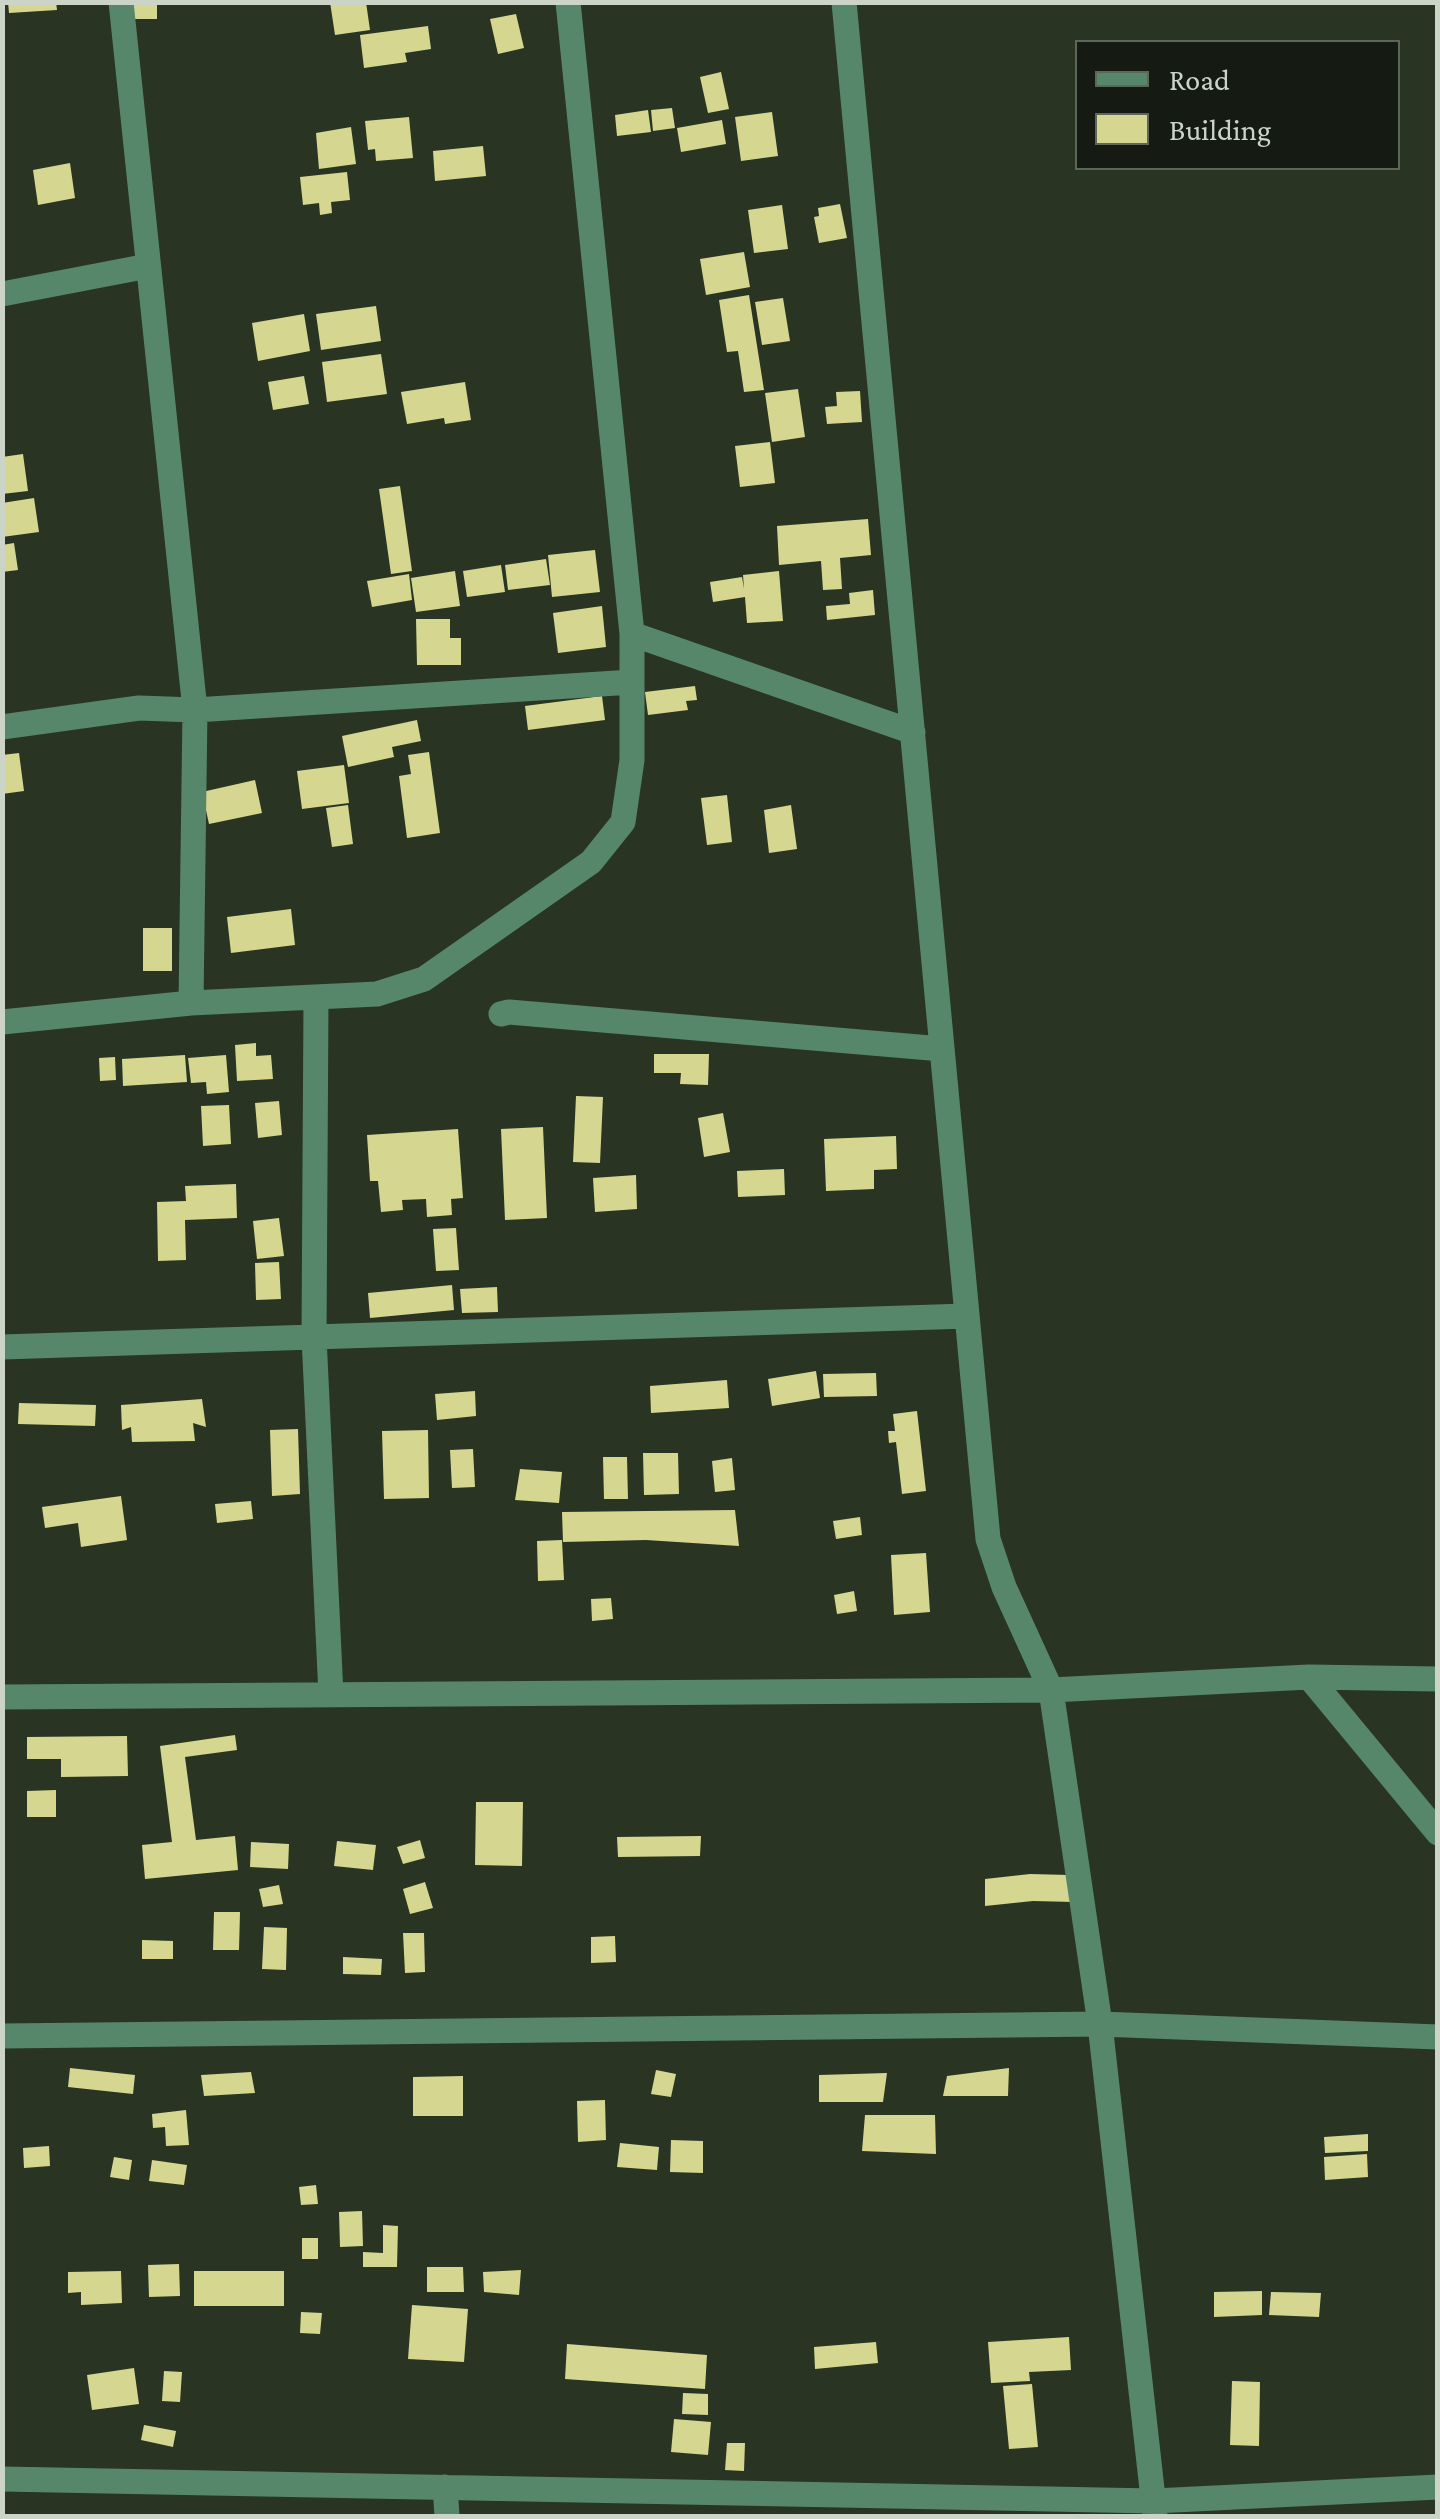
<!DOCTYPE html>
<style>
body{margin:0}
#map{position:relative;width:1440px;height:2519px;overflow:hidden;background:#293522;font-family:"Crimson Pro",serif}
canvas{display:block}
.frame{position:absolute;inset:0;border:5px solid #ccd4c8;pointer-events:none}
.legend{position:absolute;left:1075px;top:40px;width:325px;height:130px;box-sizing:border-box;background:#151b12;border:2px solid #5e655b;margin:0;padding:12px 18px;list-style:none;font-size:30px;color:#ccd4c8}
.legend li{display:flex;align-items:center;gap:20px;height:50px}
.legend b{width:50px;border:2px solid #5e655b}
</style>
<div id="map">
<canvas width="1440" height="2519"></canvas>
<div class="frame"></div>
<ul class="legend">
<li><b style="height:12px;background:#57876b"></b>Road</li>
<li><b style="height:28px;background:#d5d791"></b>Building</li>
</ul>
</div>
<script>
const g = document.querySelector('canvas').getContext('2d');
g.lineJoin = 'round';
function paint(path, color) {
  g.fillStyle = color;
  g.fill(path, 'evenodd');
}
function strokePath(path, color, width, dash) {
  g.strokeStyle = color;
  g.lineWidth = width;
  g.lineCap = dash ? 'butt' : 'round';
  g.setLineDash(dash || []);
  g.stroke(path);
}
paint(new Path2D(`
 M8,2H56L57,10L9,13Z
 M119,2H157V19H119Z
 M330,2H366L370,30L335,35Z
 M516,14L524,48L498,54L490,19Z
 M428,26L431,49L405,53L407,62L364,68L360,35Z
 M721,72L729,109L708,113L700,77Z
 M672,108L675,128L653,131L651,110Z
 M648,110L651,132L617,136L615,115Z
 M772,112L778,156L741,161L735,117Z
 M409,117L413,158L376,161L375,149L368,150L365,121Z
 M722,120L726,144L681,152L677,128Z
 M351,127L356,164L319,169L316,133Z
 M483,146L486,176L435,181L433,151Z
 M70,163L75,198L38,205L33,170Z
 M347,172L350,200L331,202L332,213L320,215L319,203L303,205L300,177Z
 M840,204L847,238L819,243L814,217L819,216L818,208Z
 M782,205L788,249L754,253L748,210Z
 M744,252L750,287L706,295L700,259Z
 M749,295L764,390L744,392L738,351L727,352L719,300Z
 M783,298L790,341L762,345L755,302Z
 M376,306L381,341L321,350L316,314Z
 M304,314L310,351L258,361L252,323Z
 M381,354L387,394L327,402L322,362Z
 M304,376L309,404L273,410L268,382Z
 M465,382L471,420L445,424L444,418L407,424L401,392Z
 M798,389L805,437L772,442L765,393Z
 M860,391L862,422L827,424L825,407L837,406L836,392Z
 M770,442L775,483L740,487L735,446Z
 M23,454L28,491L2,494V457Z
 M400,486L412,571L391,574L379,489Z
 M34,498L39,532L2,537V503Z
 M868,519L871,555L840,558L842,589L823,590L821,561L779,565L777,526Z
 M14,543L18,570L2,572V545Z
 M595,550L600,592L552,597L548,555Z
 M546,559L550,585L508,590L505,565Z
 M501,565L505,592L467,597L463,571Z
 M455,571L460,606L416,612L411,578Z
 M779,571L783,621L747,623L745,597L713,602L710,582L742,577L744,589L743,575Z
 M409,574L412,600L372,607L367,581Z
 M873,590L875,615L827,620L826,606L850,604L849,593Z
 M602,606L606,647L558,653L553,613Z
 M416,619H450V638H461V665H417Z
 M695,686L697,700L686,701L688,710L648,715L645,692Z
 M602,696L605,720L528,730L525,706Z
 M417,720L421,741L392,747L394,757L348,767L342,736Z
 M429,752L440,833L407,838L399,776L411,774L408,755Z
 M19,753L24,791L2,794V755Z
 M344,765L349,803L302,809L297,771Z
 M255,780L262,813L209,824L202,792Z
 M727,795L732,842L707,845L701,798Z
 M348,805L353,844L332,847L326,808Z
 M791,805L797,849L769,853L764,810Z
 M291,909L295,945L231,953L227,917Z
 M143,928H172V971H143Z
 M256,1043V1056L271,1055L273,1079L237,1081L235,1045Z
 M654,1054H709L708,1085L680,1084L681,1073H654Z
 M185,1055L187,1082L123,1086L122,1059Z
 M226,1055L229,1092L207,1094L206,1082L191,1083L188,1058Z
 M115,1057L116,1080L100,1081L99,1058Z
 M576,1096L603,1097L600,1163L573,1162Z
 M279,1101L282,1135L258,1138L255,1103Z
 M229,1105L231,1144L203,1146L201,1106Z
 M723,1113L730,1152L704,1157L698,1118Z
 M543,1127L547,1218L505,1220L501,1129Z
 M458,1129L463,1198L451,1199L452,1215L427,1217L426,1199L402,1200L403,1210L381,1212L378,1181H370L367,1135Z
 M896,1136L897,1169L874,1170V1189L826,1191L824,1139Z
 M784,1169L785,1195L738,1197L737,1171Z
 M636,1175L637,1209L595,1212L593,1178Z
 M236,1184L237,1218L185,1220L186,1260L158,1261L157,1202L186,1201L185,1186Z
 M279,1218L284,1256L257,1259L253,1221Z
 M456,1228L459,1270L436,1271L433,1229Z
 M279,1262L281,1299L256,1300L255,1263Z
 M452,1285L454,1310L370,1318L368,1293Z
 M497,1287L498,1312L462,1313L460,1289Z
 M816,1371L820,1398L772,1406L768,1379Z
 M876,1373L877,1396L824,1397L823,1374Z
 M727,1380L729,1408L651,1413L650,1386Z
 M475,1391L476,1416L437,1420L435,1394Z
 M202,1399L206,1427L193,1423L195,1441L132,1442L131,1427L122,1430L121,1405Z
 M19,1403L96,1405L95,1426L18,1424Z
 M917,1411L926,1491L902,1494L896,1442L889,1443L888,1431H895L893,1414Z
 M298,1429L300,1494L272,1496L270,1430Z
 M428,1430L429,1498L384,1499L382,1431Z
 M473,1449L475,1487L452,1488L450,1450Z
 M643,1453H678L679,1494L644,1495Z
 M603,1457H627L628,1499H604Z
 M732,1458L735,1490L715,1492L712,1461Z
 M520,1469L562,1472L559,1503L515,1500Z
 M121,1496L127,1540L81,1547L78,1523L45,1528L42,1507Z
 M251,1501L253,1519L217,1523L215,1504Z
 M735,1510L739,1546L646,1540L563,1542L562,1512Z
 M860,1517L862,1535L836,1539L833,1521Z
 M562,1540L564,1580L538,1581L537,1541Z
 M926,1553L930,1612L894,1615L891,1555Z
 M854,1591L857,1611L837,1614L834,1595Z
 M611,1598L613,1619L592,1621L591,1599Z
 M235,1735L237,1750L185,1757L196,1840L235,1836L238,1870L145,1879L142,1845L172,1842L160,1746Z
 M127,1736L128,1776L61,1777V1759H27V1737Z
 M56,1790V1817H27V1791Z
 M476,1802H523L522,1866L475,1865Z
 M701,1836L700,1856L618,1857L617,1837Z
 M420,1840L425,1858L403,1864L397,1847Z
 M337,1841L376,1845L373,1870L334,1866Z
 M251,1842L289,1844L288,1869L250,1867Z
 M1030,1874L1069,1875L1074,1902L1033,1901L985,1906V1879Z
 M425,1882L433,1908L410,1914L403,1889Z
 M279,1885L283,1904L263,1907L259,1889Z
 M214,1912H240L239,1950H213Z
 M264,1927L287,1928L286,1970L262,1969Z
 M403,1933H424L425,1972L405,1973Z
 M615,1936L616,1962L591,1963V1937Z
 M142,1940L173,1941V1959H142Z
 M343,1957L382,1959L381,1975L343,1974Z
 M70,2068L135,2075L133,2094L68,2087Z
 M1009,2068L1008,2096H943L947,2076Z
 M656,2070L676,2074L671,2097L651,2094Z
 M251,2072L255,2093L204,2096L201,2075Z
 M887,2073L883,2102H819V2075Z
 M463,2076V2116H413V2077Z
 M605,2100L606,2140L578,2142L577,2101Z
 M186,2110L189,2145L166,2146L165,2127L153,2128L152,2114Z
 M865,2115H935L936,2154L862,2151Z
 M1368,2134V2151L1325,2153L1324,2137Z
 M671,2140L703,2141V2173L670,2172Z
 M620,2143L659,2147L657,2170L617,2167Z
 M49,2146L50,2166L24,2168L23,2148Z
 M1367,2154L1368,2177L1325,2180L1324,2157Z
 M114,2157L132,2160L129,2180L110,2177Z
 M152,2160L187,2165L184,2185L149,2181Z
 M316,2185L318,2204L301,2205L299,2187Z
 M362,2211L363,2246L340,2247L339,2212Z
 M383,2225L398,2226L397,2267H363V2252L383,2253Z
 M302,2238H318V2259H302Z
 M179,2264L180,2296L149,2297L148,2265Z
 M427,2267H463L464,2292H427Z
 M521,2270L519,2295L484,2292L483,2272Z
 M121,2271L122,2303L81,2305V2292L68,2293V2272Z
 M194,2271H284V2306H194Z
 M1262,2291V2315L1214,2317V2292Z
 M1271,2292L1321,2293L1319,2317L1269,2315Z
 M412,2305L468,2309L464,2362L408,2359Z
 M301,2312L322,2313L320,2334L300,2333Z
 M1069,2337L1071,2370L1029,2372L1030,2381L991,2383L988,2342Z
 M876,2342L878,2363L815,2369L814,2347Z
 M567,2344L707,2355L705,2389L565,2379Z
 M134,2368L139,2404L92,2410L87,2375Z
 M164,2371L182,2372L180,2402L162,2401Z
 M1232,2381L1260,2382L1259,2446L1230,2445Z
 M1032,2384L1038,2447L1009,2449L1003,2386Z
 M683,2393L708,2394V2415L682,2414Z
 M674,2419L711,2422L708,2455L671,2452Z
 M144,2425L176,2431L173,2447L141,2440Z
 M727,2443H745L744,2471L725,2470Z`), '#d5d791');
strokePath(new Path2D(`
 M121,2L195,710L191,1003
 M568,2L632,634L913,732
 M844,2L988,1539L1004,1587L1051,1690L1100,2024L1155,2516
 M2,294L148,266
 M2,727L139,708L195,710L632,682
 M316,999L314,1337L331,1695
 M501,1014L509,1012L942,1049
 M2,1022L191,1003L377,994L424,979L591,862L623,822L632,760V634
 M2,1347L967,1316
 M1309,1677L1438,1679
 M2,1697L1051,1690L1309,1677L1438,1833
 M2,2036L1100,2024L1438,2037
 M2,2479L1154,2501L1438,2487
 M445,2487L447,2516`), '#57876b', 25);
</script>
